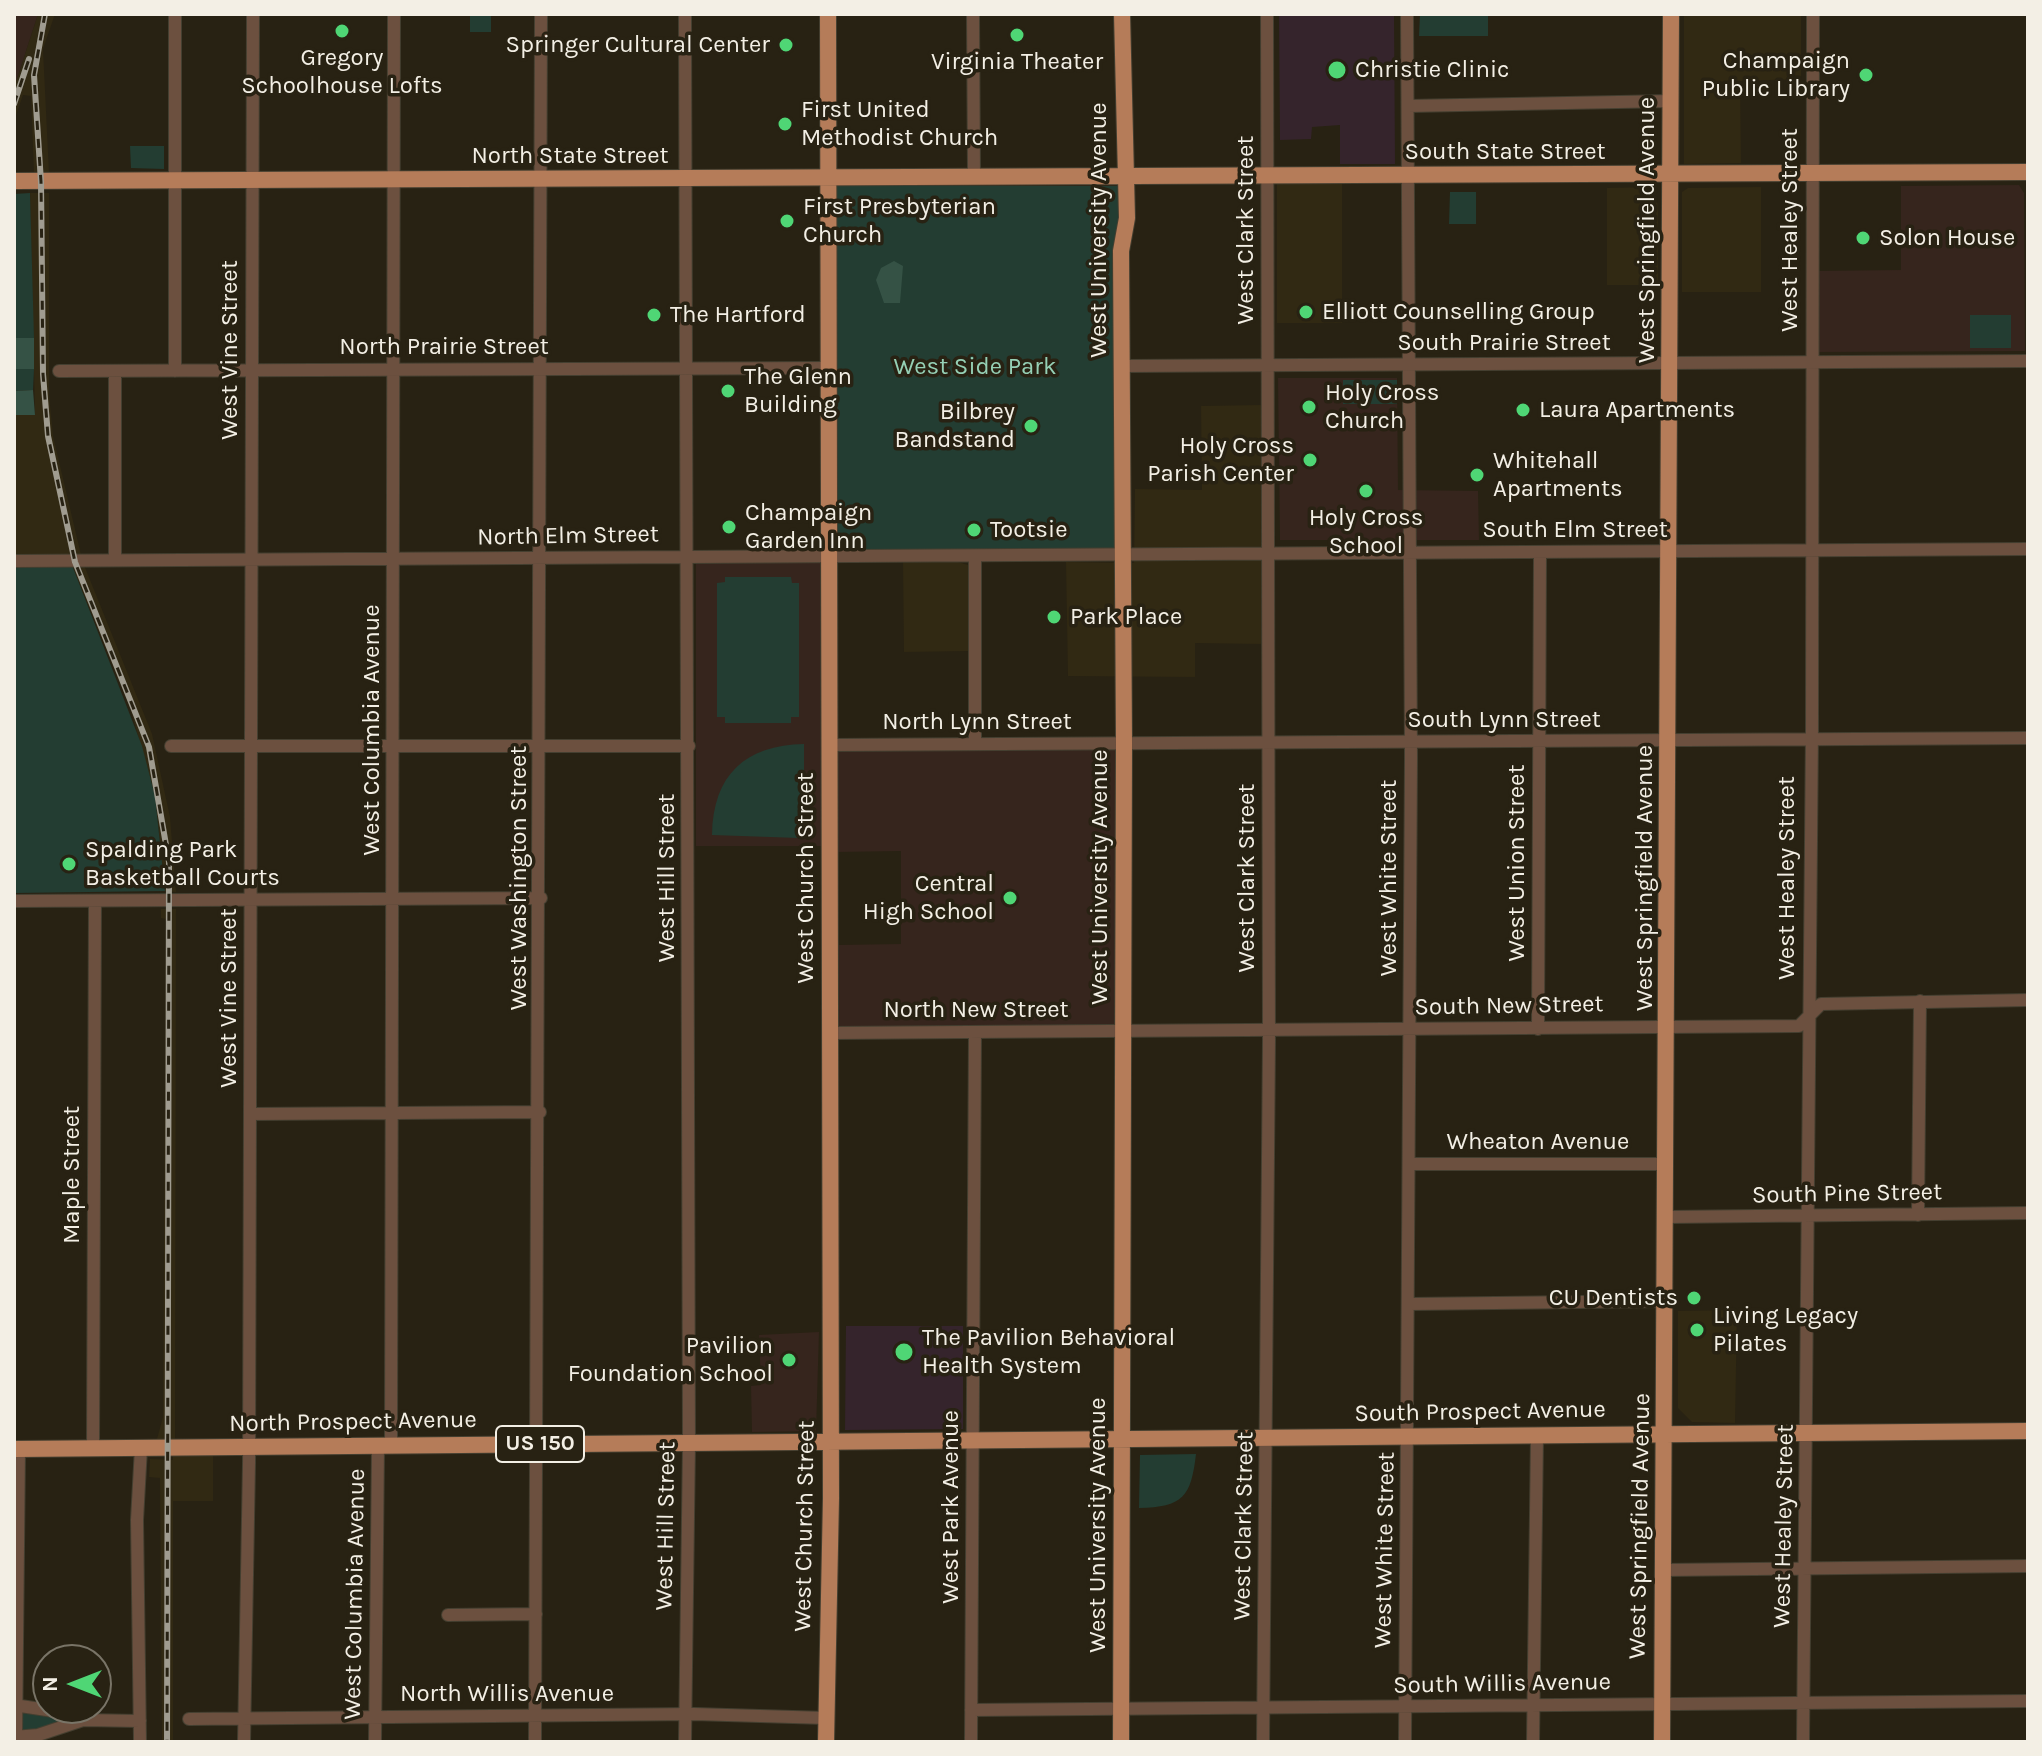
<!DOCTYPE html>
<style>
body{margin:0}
#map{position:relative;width:2042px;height:1756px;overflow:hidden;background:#282213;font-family:Karla,sans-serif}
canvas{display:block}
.frame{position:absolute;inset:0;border:16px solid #f3efe5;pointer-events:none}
.north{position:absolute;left:32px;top:1644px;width:80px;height:80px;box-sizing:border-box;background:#282213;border:2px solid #797467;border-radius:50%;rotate:270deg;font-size:22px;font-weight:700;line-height:32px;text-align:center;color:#f3efe5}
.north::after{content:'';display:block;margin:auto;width:28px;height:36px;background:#4fd675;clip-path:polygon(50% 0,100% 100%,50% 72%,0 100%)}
</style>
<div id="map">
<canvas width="2042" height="1756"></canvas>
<div class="frame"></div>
<div class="north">N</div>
</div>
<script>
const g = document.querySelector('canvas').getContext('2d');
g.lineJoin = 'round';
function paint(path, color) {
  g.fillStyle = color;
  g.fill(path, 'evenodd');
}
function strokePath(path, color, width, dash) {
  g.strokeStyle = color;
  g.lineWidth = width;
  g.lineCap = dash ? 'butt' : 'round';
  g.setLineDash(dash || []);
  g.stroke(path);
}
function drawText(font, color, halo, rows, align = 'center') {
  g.font = font + ' Karla,sans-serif';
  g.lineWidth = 7;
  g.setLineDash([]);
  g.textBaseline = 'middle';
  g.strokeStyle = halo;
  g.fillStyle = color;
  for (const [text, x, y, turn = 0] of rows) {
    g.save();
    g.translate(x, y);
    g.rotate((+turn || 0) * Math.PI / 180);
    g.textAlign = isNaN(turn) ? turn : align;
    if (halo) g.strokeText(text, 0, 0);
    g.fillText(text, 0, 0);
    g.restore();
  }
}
paint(new Path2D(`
 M38,14H55L43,49L49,173H34L31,96L23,95L14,121V88Z
 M1684,14H1801V79L1740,81L1741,163L1684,164Z
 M1342,182V323H1277V183Z
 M1650,187L1656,193L1658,209V285H1607V188Z
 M1761,187V292H1682V192L1688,188Z
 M30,193H49V395L53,436L81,555L14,558V415L35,414Z
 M1262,405L1261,644L1195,643V677L1068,676L1066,562L1134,563L1135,489L1202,490L1201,406Z
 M903,561H955L968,565L969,651L904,652Z
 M72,565H84L152,734L170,817L176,892L165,891L155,796L131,711Z
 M161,909H176L175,1440L157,1439L163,1417L166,919L161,918Z
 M1737,1310L1735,1423L1692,1422L1678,1408V1311Z
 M173,1455H213V1501H173V1742H162L160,1478L149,1477L150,1459L173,1460Z`), '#312913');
paint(new Path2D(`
 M14,14H38L14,88Z
 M2019,185L2024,193L2025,351L1818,352V271L1901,270V186Z
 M1278,378H1397L1398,490L1478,491L1479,540H1280Z
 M696,563H821V846H696Z
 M1118,748L1119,1027L839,1028L838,945L901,944V851L836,852V751Z
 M819,1332L816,1431L752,1432L751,1386L761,1385L759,1335Z`), '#36251d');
paint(new Path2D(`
 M1279,14H1394L1395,164H1340V125L1312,127L1311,139L1280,140Z
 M846,1326H963V1429L845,1430Z`), '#35242c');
paint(new Path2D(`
 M470,14H491V32H470Z
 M1420,14H1488V36H1419Z
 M130,146H164V169L131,168Z
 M836,186H1121L1115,548L837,550Z
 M1450,192H1476V224H1449Z
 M30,193L34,338H14V194Z
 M1970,315H2011V348H1970Z
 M14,369H34L33,390L14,391Z
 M1343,380H1397V404H1343Z
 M14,564L72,565L142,746L155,796L165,891L14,893Z
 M725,577H791L792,583H799V717H791V723H725V717H717V583L725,582Z
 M804,744V832L799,838L712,835C713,775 745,745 804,744Z
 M1196,1454C1191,1497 1183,1507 1139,1508L1140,1455Z
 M14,1709L44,1711L66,1720L43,1730L14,1733Z`), '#233d32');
paint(new Path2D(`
 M894,261L903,266L900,303H884L876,280L881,268Z
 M14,338H34V369H14Z
 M33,390L35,415H14V391Z`), '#355245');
const minor = new Path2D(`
 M175,14V371
 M973,14L974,178
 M1408,106L1671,101
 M1123,366L2028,361
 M59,371L828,368
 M115,371V560
 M975,557V744
 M14,561L2028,549
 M830,745L2028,738
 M171,746H689
 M14,901L541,898
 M1538,1029L1540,553
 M829,1033L1799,1026L1821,1004L2028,1000
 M250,1114L540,1112
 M1410,1164H1667
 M1918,1215L1920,1001
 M1667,1217L2028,1213
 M1409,1304L1666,1301
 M391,1446L394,14
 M93,1449L95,901
 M1663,1570L2028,1566
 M448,1615L536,1614
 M14,1705L60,1712L83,1720L140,1721
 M971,1710L2028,1701
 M189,1719L694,1714L826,1718
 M14,1737L38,1735L83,1720
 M16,1742L19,1449
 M140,1742L137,1520L141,1448
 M244,1742L249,1463L253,14
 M375,1742L378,1446
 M535,1742L541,14
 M685,1742L689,1443L685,14
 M971,1742L975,1032
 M1263,1742L1269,1039L1267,14
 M1405,1742L1411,757L1407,14
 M1533,1742L1537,1436
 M1803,1742L1812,729L1813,14`);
const major = new Path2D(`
 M14,181L2028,172
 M14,1449L2028,1431
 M826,1742L831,1498L828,14
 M1121,1742L1124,743L1121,251L1127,218L1122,14
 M1662,1742L1671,14`);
strokePath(minor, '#443f30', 14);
strokePath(major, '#443f30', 18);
strokePath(minor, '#6c503f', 12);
strokePath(major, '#b57c59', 16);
const rail = new Path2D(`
 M45,14L34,75L41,182L43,374L48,436L75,562L149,747L169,862L167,1742
 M14,104L29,59`);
strokePath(rail, '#a09c90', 6);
strokePath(rail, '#282213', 3, [9]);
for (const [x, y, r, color] of [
 [342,31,8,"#4fd675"],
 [1017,35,8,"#4fd675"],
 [786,45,8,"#4fd675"],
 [1337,70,10,"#4fd675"],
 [1866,75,8,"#4fd675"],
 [785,124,8,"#4fd675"],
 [787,221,8,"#4fd675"],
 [1863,238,8,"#4fd675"],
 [1306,312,8,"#4fd675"],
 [654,315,8,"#4fd675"],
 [728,391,8,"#4fd675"],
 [1309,407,8,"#4fd675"],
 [1523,410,8,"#4fd675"],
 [1031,426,8,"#4fd675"],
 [1310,460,8,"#4fd675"],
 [1477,475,8,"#4fd675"],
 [1366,491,8,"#4fd675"],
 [729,527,8,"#4fd675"],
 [974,530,8,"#4fd675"],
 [1054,617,8,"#4fd675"],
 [69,864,8,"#4fd675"],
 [1010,898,8,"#4fd675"],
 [1694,1298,8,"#4fd675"],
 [1697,1330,8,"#4fd675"],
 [904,1352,10,"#4fd675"],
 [789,1360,8,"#4fd675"]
]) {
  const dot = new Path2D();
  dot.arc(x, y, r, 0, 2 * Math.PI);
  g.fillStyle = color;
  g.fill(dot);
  strokePath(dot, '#282213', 3);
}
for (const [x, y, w] of [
 [540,1444,88]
]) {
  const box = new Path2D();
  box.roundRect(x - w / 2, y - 18, w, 36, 6);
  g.fillStyle = '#282213';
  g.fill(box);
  strokePath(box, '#f3efe5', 2);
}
drawText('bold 22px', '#f3efe5', null, [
 ["US 150",540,1444]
]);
drawText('24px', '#f3efe5', '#282213', [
 ["Springer Cultural Center",770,45,"right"],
 ["Gregory",342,58,"center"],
 ["Schoolhouse Lofts",342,86,"center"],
 ["Champaign",1850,61,"right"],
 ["Public Library",1850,89,"right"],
 ["Virginia Theater",1017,62,"center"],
 ["Christie Clinic",1355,70],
 ["First United",801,110],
 ["Methodist Church",801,138],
 ["First Presbyterian",803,207],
 ["Church",803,235],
 ["Solon House",1879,238],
 ["Elliott Counselling Group",1322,312],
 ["The Hartford",670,315],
 ["The Glenn",744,377],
 ["Building",744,405],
 ["Holy Cross",1325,393],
 ["Church",1325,421],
 ["Laura Apartments",1539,410],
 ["Bilbrey",1015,412,"right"],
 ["Bandstand",1015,440,"right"],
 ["Holy Cross",1294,446,"right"],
 ["Parish Center",1294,474,"right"],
 ["Whitehall",1493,461],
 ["Apartments",1493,489],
 ["Champaign",745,513],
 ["Garden Inn",745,541],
 ["Holy Cross",1366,518,"center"],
 ["School",1366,546,"center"],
 ["Tootsie",990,530],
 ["Park Place",1070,617],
 ["Spalding Park",85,850],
 ["Basketball Courts",85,878],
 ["Central",994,884,"right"],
 ["High School",994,912,"right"],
 ["CU Dentists",1678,1298,"right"],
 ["Living Legacy",1713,1316],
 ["Pilates",1713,1344],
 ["The Pavilion Behavioral",922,1338],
 ["Health System",922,1366],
 ["Pavilion",773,1346,"right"],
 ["Foundation School",773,1374,"right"]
], 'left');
drawText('24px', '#f3efe5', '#282213', [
 ["South State Street",1505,152],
 ["North State Street",570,156],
 ["West University Avenue",1099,230,-90],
 ["West Clark Street",1246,230,-90],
 ["West Springfield Avenue",1647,230,-90],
 ["West Healey Street",1790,230,-90],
 ["South Prairie Street",1504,343],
 ["North Prairie Street",444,347],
 ["West Vine Street",230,350,-90],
 ["South Elm Street",1575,530],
 ["North Elm Street",568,536,-1],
 ["South Lynn Street",1504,720],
 ["North Lynn Street",977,722],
 ["West Columbia Avenue",372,730,-90],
 ["West Union Street",1517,863,-90],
 ["West University Avenue",1100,877,-90],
 ["West Washington Street",519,878,-90],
 ["West Hill Street",667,878,-90],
 ["West Church Street",806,878,-90],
 ["West Clark Street",1247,878,-90],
 ["West White Street",1389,878,-90],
 ["West Springfield Avenue",1645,878,-90],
 ["West Healey Street",1787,878,-90],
 ["West Vine Street",229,998,-90],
 ["South New Street",1509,1006,-1],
 ["North New Street",976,1010],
 ["Wheaton Avenue",1538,1142],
 ["Maple Street",72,1175,-90],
 ["South Pine Street",1847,1194,-1],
 ["South Prospect Avenue",1480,1412,-1],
 ["North Prospect Avenue",353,1422,-1],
 ["West Park Avenue",951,1507,-90],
 ["West University Avenue",1098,1525,-90],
 ["West Hill Street",666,1526,-89],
 ["West Church Street",805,1526,-89],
 ["West Clark Street",1244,1526,-89],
 ["West Springfield Avenue",1640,1526,-89],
 ["West Healey Street",1784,1526,-89],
 ["West White Street",1385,1550,-89],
 ["West Columbia Avenue",355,1594,-89],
 ["South Willis Avenue",1502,1684,-1],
 ["North Willis Avenue",507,1694]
]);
drawText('24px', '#95d0b5', '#282213', [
 ["West Side Park",975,367]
]);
</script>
